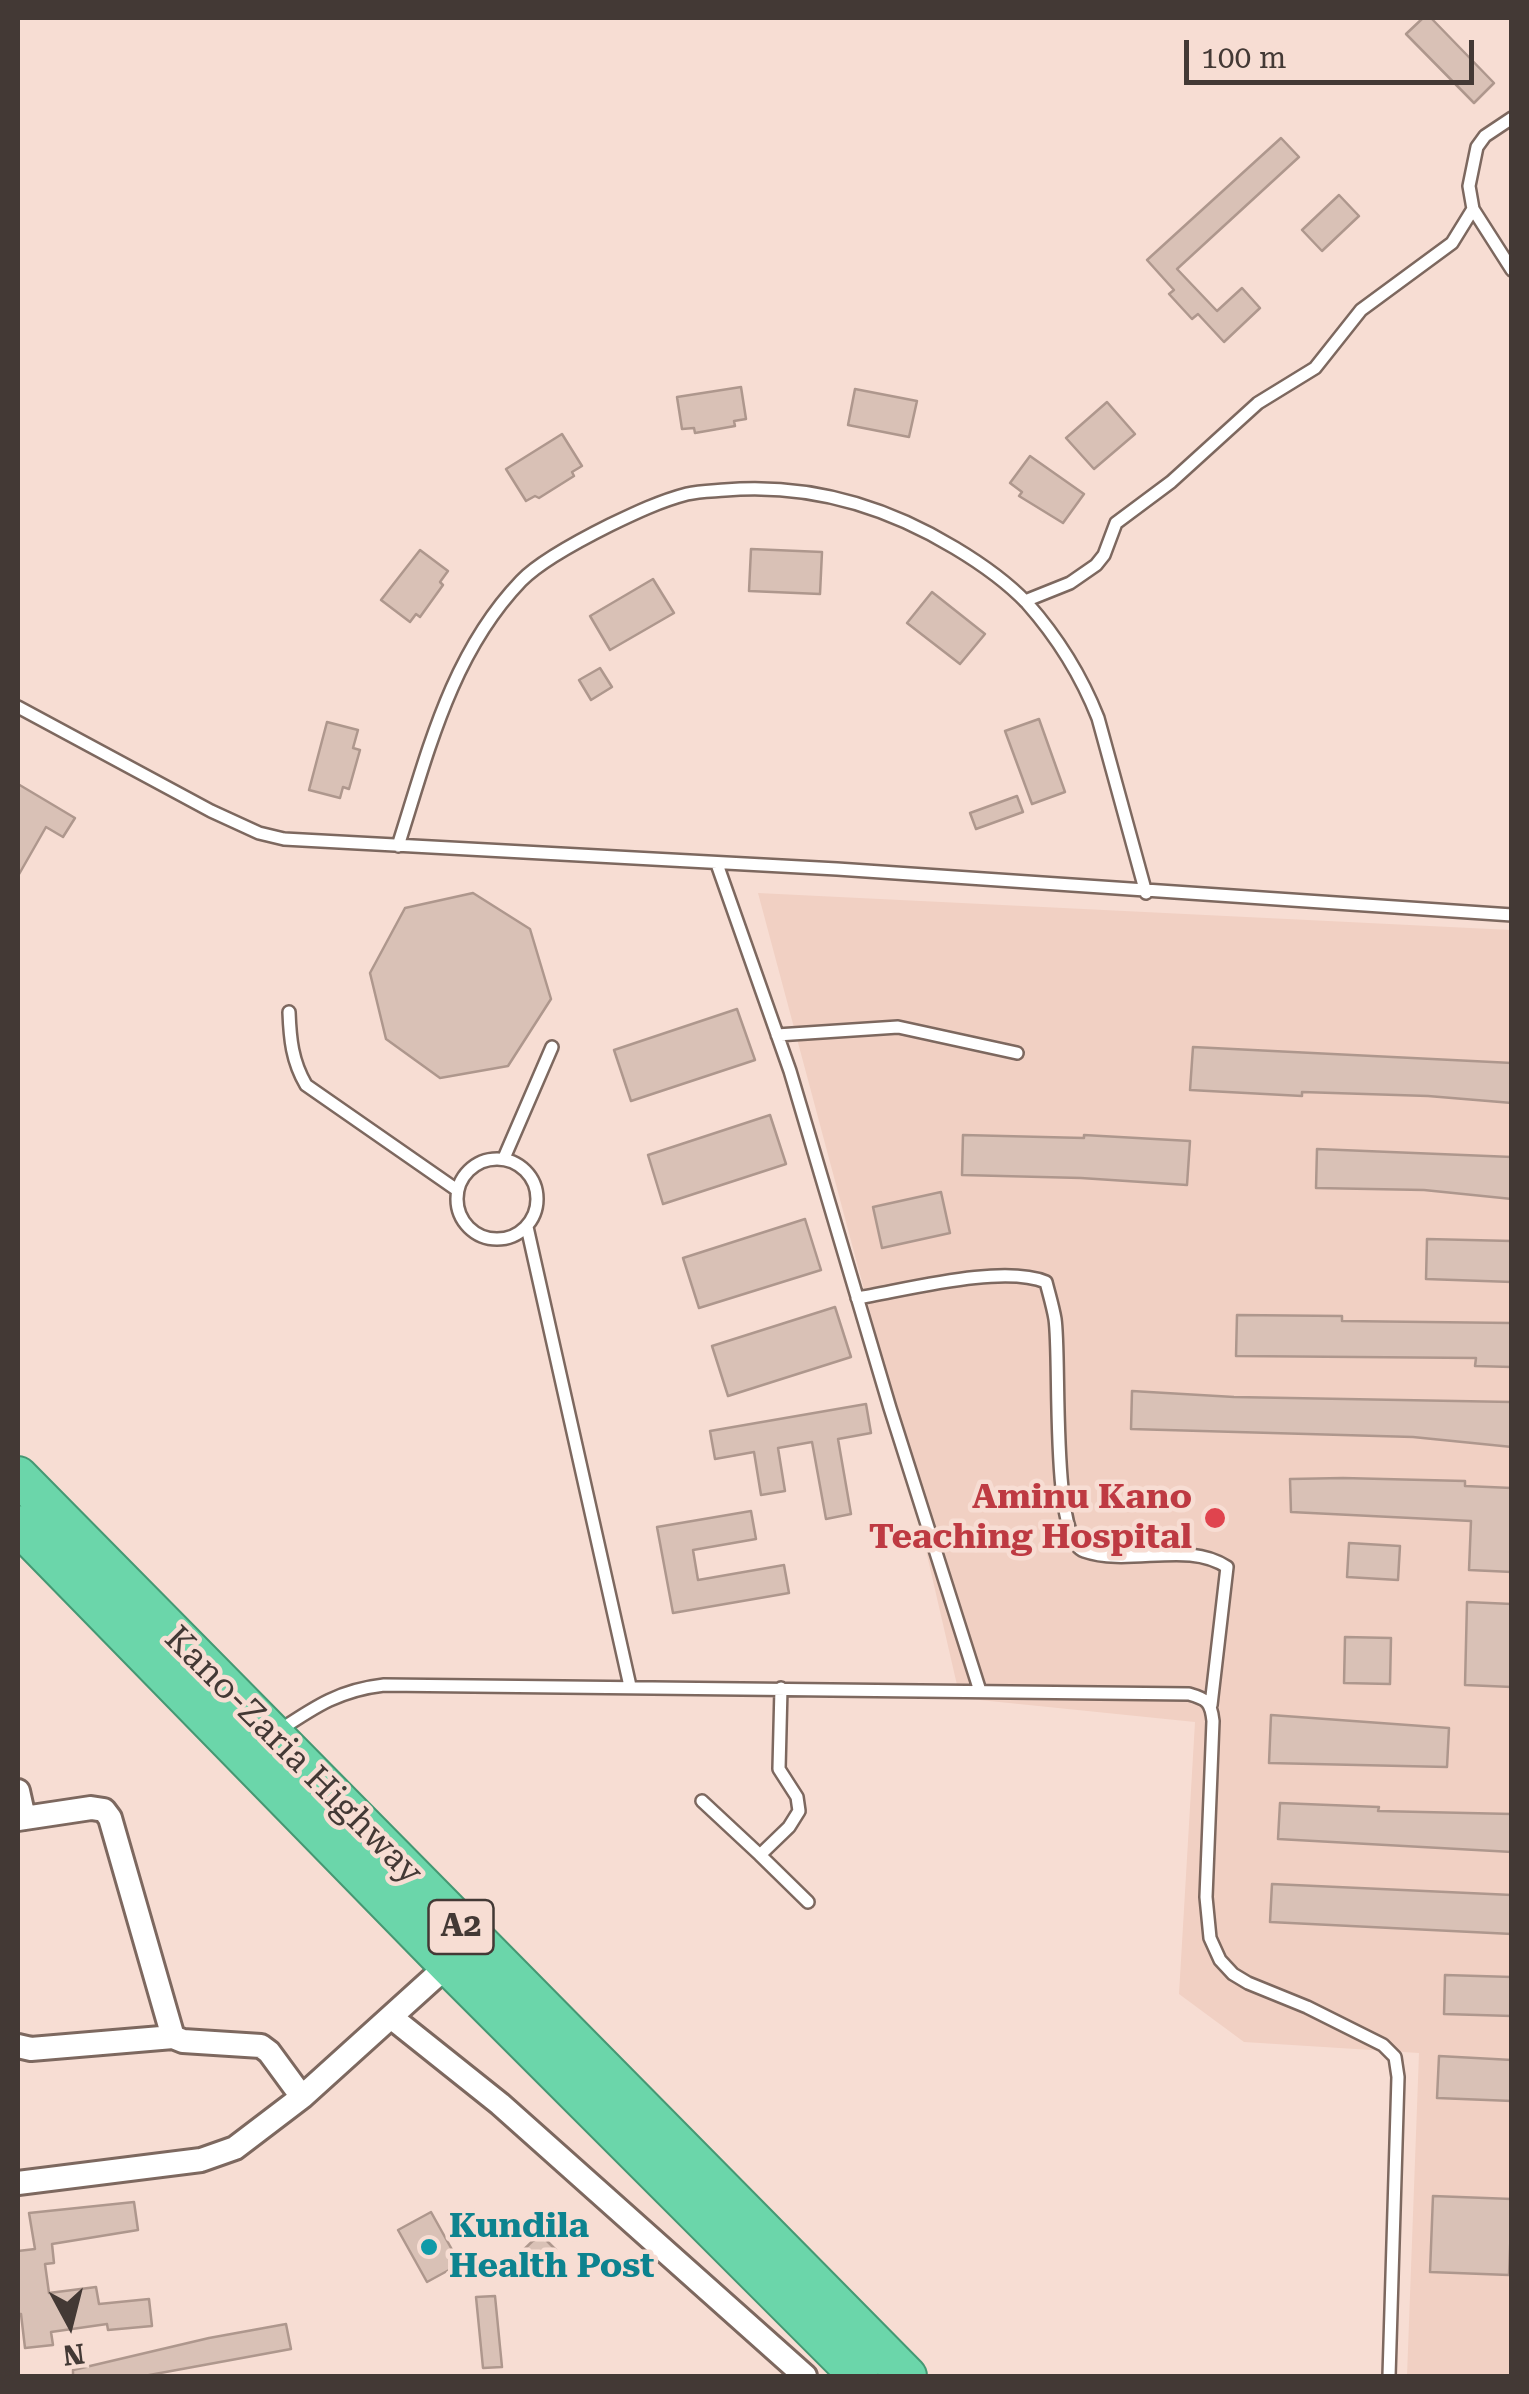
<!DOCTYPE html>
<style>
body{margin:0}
#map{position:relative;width:1529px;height:2394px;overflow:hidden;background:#f7ddd3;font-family:"Roboto Serif",serif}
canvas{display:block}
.frame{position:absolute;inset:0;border:20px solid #433935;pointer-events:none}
.north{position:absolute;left:20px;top:2274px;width:100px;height:100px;-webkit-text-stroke:8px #f7ddd3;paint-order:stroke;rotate:173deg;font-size:28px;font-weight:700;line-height:40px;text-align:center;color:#433935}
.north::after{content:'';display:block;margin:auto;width:35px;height:45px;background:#433935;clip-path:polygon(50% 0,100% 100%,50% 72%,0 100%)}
.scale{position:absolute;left:1184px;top:40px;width:290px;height:45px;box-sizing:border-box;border:5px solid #433935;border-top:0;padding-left:12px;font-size:30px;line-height:35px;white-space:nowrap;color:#433935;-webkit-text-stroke:8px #f7ddd3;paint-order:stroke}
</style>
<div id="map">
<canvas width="1529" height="2394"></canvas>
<div class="frame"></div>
<div class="north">N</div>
<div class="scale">100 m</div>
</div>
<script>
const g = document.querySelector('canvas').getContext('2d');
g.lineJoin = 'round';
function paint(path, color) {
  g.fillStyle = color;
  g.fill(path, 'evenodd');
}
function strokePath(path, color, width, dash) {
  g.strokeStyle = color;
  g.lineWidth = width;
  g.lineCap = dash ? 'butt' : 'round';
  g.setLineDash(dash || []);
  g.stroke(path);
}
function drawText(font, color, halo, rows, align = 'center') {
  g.font = font + ' "Roboto Serif",serif';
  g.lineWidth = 9;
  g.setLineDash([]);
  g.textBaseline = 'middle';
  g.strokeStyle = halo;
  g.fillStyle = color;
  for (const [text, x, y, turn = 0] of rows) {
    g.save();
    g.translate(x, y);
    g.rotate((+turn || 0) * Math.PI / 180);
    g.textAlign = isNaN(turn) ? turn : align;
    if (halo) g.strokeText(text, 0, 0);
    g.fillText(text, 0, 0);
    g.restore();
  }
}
paint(new Path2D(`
 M758,893L1511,930V2376H1407L1419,2053L1244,2042L1179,1994L1195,1722L960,1698L877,1338Z`), '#f1d0c3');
const building = new Path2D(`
 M1423,18H1431L1494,83L1474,103L1406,34Z
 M1281,138L1299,157L1177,269L1217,311L1242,288L1260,308L1224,342L1198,314L1192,319L1169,294L1174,290L1147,260Z
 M1339,195L1359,216L1322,251L1302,230Z
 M741,387L746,419L734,421L735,426L695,433L694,428L682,429L677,397Z
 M855,389L917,401L909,437L848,425Z
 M1107,402L1135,434L1094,469L1066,438Z
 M562,434L582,466L572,472L574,476L539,498L535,496L526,501L506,469Z
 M1030,456L1084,494L1063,523L1019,496L1022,492L1010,483Z
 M751,549L822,552L820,594L749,591Z
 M420,550L448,571L440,582L443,585L420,617L416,614L410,622L381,600Z
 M653,579L674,613L610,650L590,616Z
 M932,592L985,634L960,664L907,623Z
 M600,668L612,687L591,700L579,680Z
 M1039,719L1065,792L1032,804L1005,731Z
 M327,722L358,730L353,748L360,750L349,789L343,787L340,798L309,790Z
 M18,784L75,818L63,837L46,827L18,876Z
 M1017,796L1023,812L976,829L970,813Z
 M473,893L530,929L551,999L508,1066L440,1078L386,1039L370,973L405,908Z
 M737,1009L755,1060L631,1101L614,1050Z
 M1193,1047L1512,1063V1103L1428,1096L1302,1092V1096L1190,1090Z
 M770,1115L786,1164L663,1204L648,1155Z
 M963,1135L1084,1138V1135L1190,1141L1187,1185L1081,1178L962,1175Z
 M1317,1149L1512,1157V1199L1424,1190L1316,1188Z
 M941,1192L950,1233L882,1248L873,1207Z
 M805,1219L821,1270L699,1308L683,1258Z
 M1427,1239L1512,1241V1282L1426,1279Z
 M835,1307L851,1357L728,1396L712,1346Z
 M1237,1315L1342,1316V1321L1512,1323V1367L1475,1366L1476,1358L1236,1356Z
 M1132,1391L1234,1397L1512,1402V1447L1413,1437L1131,1429Z
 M866,1404L871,1433L838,1439L851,1514L826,1519L812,1442L778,1448L785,1491L761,1495L754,1452L715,1459L710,1431Z
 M1343,1478L1465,1481V1486L1512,1488V1572L1469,1570L1471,1521L1291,1512L1290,1479Z
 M751,1511L756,1539L693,1550L698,1580L784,1565L789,1593L673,1613L657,1527Z
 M1349,1543L1400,1546L1398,1580L1347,1577Z
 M1467,1602L1512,1604V1687L1465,1685Z
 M1345,1637L1391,1638L1390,1684L1344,1683Z
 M1271,1715L1449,1728L1447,1767L1269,1763Z
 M1280,1803L1379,1807L1378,1811L1512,1814V1852L1278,1839Z
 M1272,1884L1512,1895V1934L1270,1922Z
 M1445,1975L1512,1977V2016L1444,2014Z
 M1439,2056L1512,2060V2101L1437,2098Z
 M1433,2196L1512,2199L1509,2275L1430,2272Z
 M134,2202L138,2230L52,2244L54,2263L45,2264L49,2293L96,2287L99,2304L149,2299L152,2326L108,2330L107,2324L51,2332L53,2345L25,2348L21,2314H18V2251L35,2249L29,2213Z
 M431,2212L460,2264L427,2282L398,2230Z
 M540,2234L556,2250L531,2275L515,2258Z
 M495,2296L502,2367L483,2368L476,2297Z
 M286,2324L291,2349L144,2376H73V2370L209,2338Z`);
paint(building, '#d9c1b6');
strokePath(building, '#ae978d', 2.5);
const service = new Path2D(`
 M1512,118L1485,136L1477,147L1469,186L1473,209L1512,270
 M1025,601L1070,583L1096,565L1104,555L1116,523L1171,482L1258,403L1315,368L1361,310L1452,243L1473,209
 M18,707L211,811L259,833L284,839L837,869L1512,915
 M398,846C428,752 451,654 521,581C541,560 584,538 610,525C635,513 660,501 687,494C699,491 713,491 725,490C809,483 884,505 955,548C980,563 1007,582 1027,603C1058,638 1081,675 1098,718L1146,893
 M717,864L790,1071L890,1408L980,1691
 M289,1012C290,1039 292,1061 306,1085L457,1190
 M777,1035L898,1027L1017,1053
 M504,1158L552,1047
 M457 1199a40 40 0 1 1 80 0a40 40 0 1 1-80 0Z
 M527,1227L630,1686
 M857,1298C906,1290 1002,1264 1046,1282C1049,1294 1053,1307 1055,1319C1061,1358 1050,1539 1084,1551C1130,1567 1187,1540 1227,1567L1211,1705
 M781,1688L779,1769L797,1797L799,1811L789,1827L760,1855L808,1902
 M280,1730C316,1706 340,1690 384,1685L1189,1694C1207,1699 1211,1702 1213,1721L1206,1897L1210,1938L1220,1960L1233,1974L1248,1983L1307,2007L1383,2045L1395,2057L1398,2077L1389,2376
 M702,1801L760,1855`);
const minor = new Path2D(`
 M18,1791L24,1818
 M18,1819L91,1808L104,1810L110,1818L173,2037L183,2041L261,2046L269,2052L302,2097
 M391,2017L500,2104L805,2376
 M18,2046L31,2049L173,2037
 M18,2183L201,2160L235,2148L302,2097L448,1965`);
const trunk = new Path2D(`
 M18,1476L907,2376
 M18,1525L448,1965L859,2376`);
strokePath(service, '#7d685f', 16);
strokePath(minor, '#7d685f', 28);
strokePath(trunk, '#459873', 42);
strokePath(service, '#fff', 11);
strokePath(minor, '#fff', 22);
strokePath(trunk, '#6bd6aa', 38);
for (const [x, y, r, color] of [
 [1215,1518,12,"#e0444e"],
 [429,2247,10,"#0f9aa8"]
]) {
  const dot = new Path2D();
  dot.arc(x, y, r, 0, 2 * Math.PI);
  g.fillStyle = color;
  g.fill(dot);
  strokePath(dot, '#f7ddd3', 4);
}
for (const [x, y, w] of [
 [461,1927,65]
]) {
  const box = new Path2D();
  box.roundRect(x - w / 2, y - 27, w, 54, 8);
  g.fillStyle = '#f7ddd3';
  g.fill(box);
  strokePath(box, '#433935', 2.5);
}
drawText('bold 32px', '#433935', null, [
 ["A2",461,1927]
]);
drawText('bold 35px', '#be3a42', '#f7ddd3', [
 ["Aminu Kano",1192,1498],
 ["Teaching Hospital",1192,1538]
], 'right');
drawText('35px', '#433935', '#f7ddd3', [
 ["Kano-Zaria Highway",293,1756,45]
]);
drawText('bold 35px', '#0d838f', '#f7ddd3', [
 ["Kundila",449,2227],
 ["Health Post",449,2267]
], 'left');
</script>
